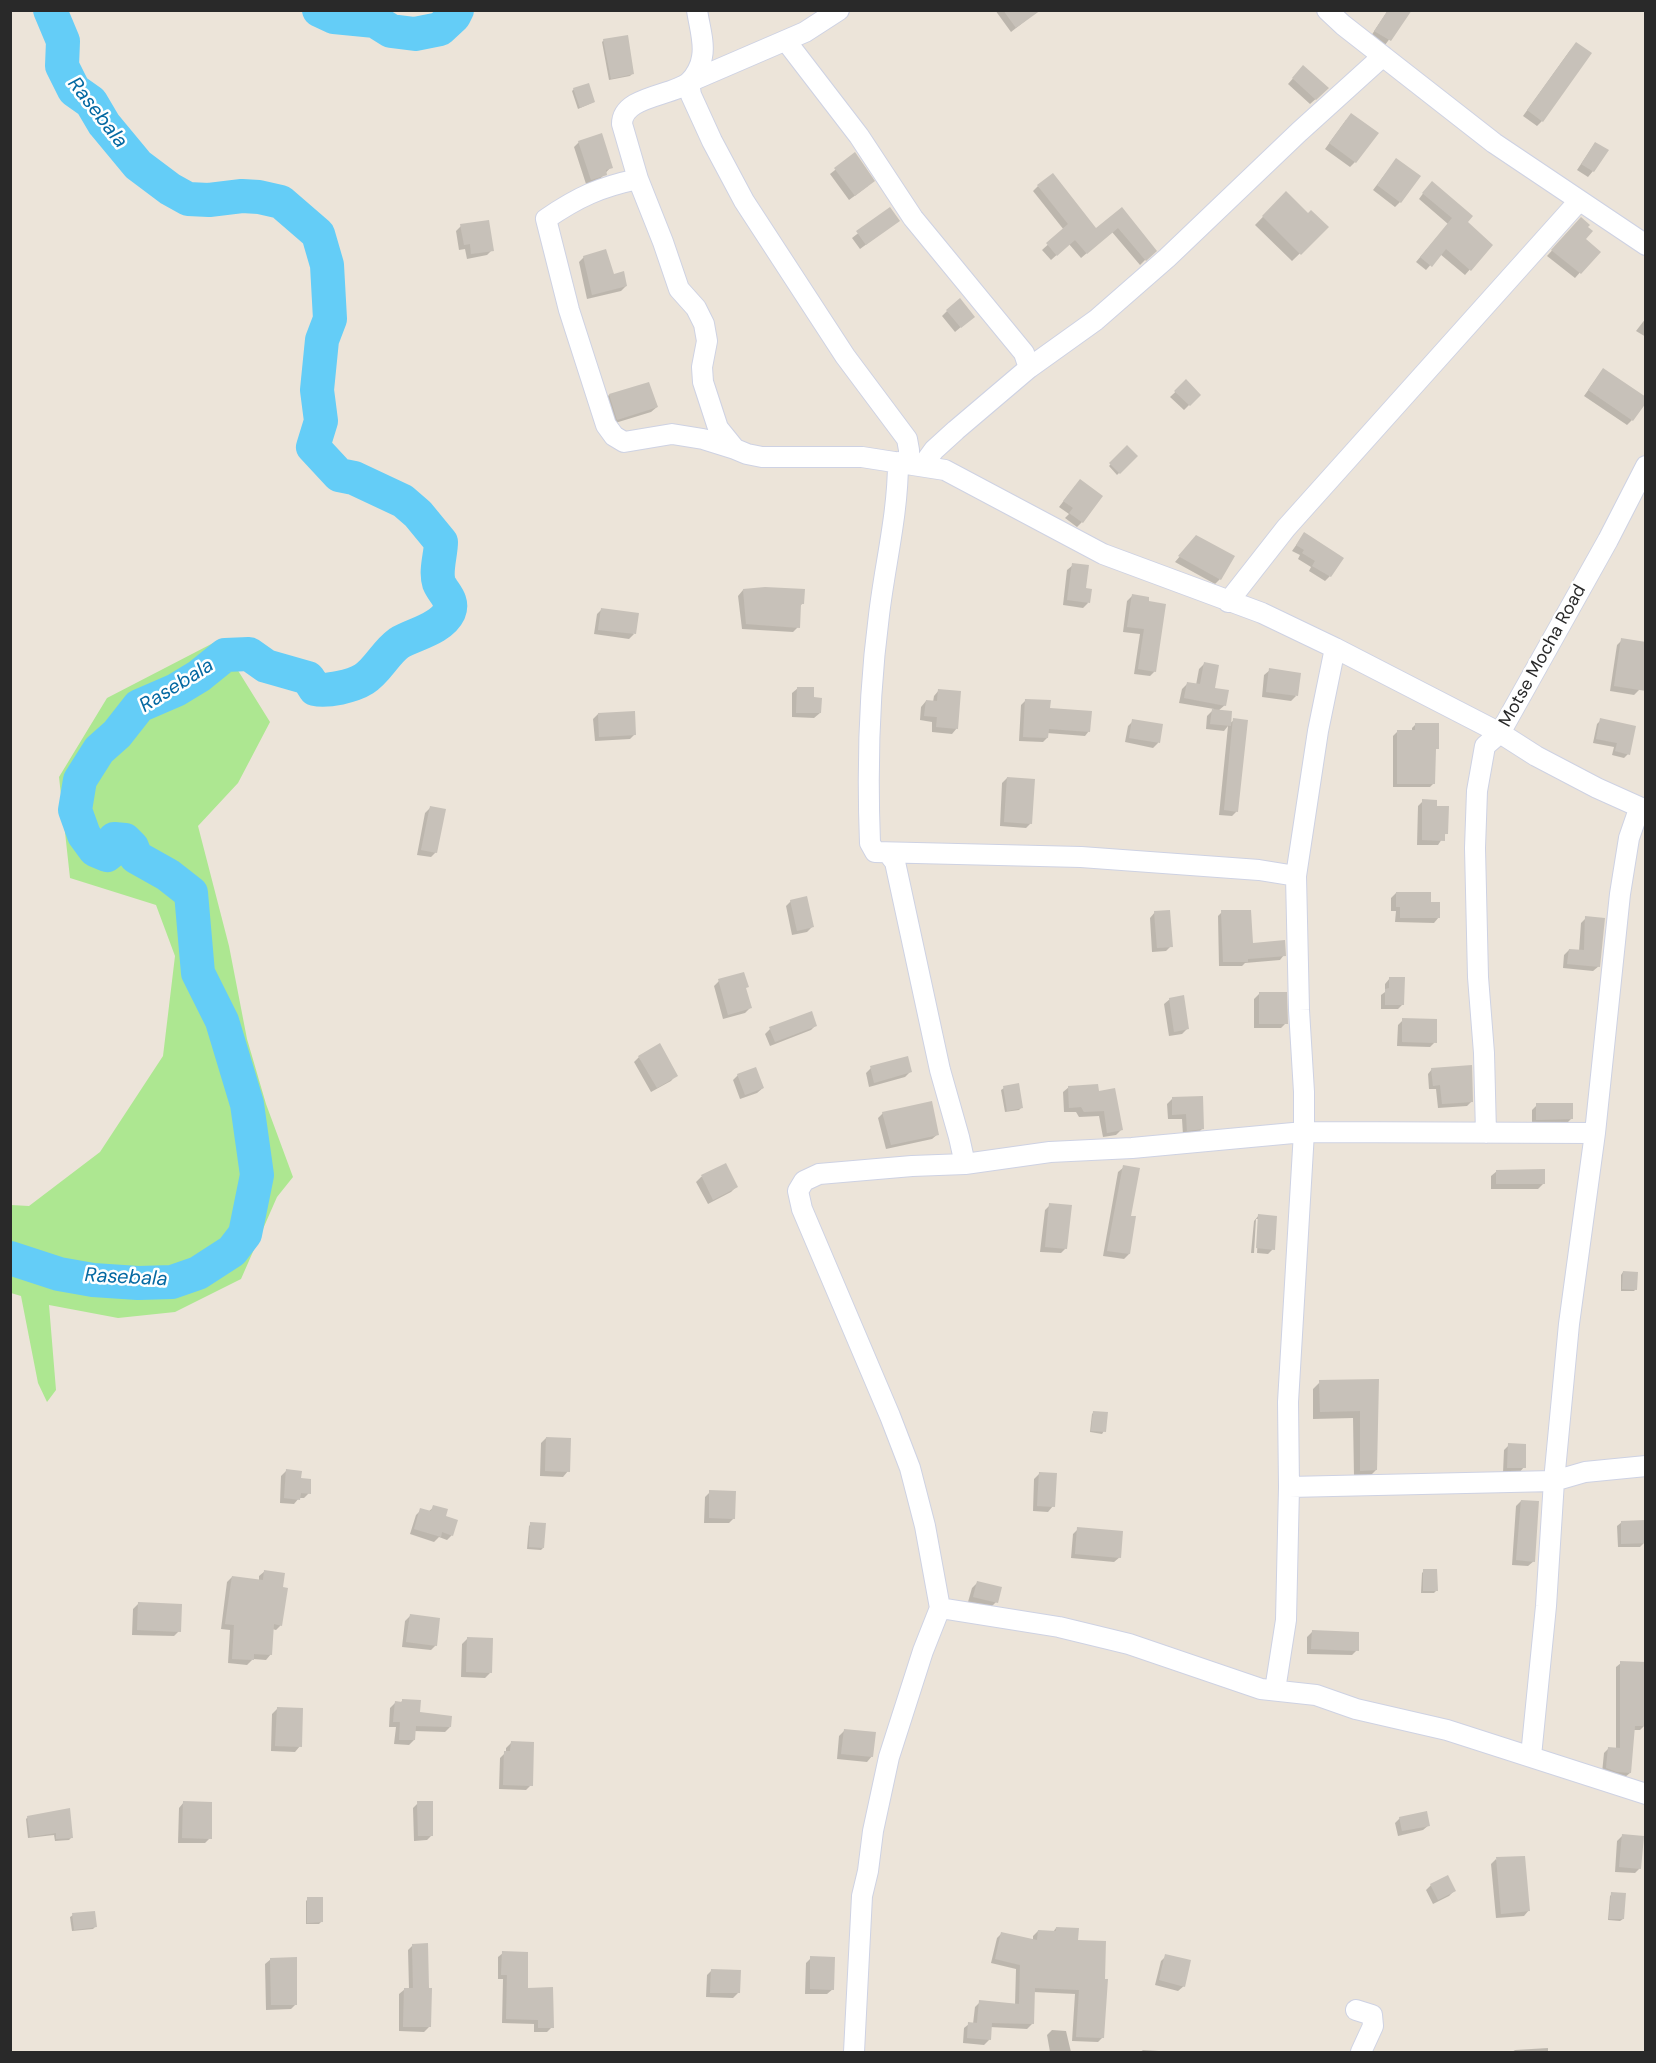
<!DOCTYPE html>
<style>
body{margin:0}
#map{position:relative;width:1656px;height:2063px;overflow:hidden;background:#ece4d9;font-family:"DM Sans",sans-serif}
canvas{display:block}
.frame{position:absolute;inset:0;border:12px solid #292929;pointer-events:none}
</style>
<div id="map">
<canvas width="1656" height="2063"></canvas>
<div class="frame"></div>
</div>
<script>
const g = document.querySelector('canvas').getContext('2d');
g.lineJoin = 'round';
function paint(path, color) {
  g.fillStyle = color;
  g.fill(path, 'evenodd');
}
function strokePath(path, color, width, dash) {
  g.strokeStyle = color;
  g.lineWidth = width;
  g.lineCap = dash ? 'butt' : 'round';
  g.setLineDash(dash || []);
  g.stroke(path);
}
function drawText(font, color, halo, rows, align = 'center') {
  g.font = font + ' "DM Sans",sans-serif';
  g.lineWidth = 5;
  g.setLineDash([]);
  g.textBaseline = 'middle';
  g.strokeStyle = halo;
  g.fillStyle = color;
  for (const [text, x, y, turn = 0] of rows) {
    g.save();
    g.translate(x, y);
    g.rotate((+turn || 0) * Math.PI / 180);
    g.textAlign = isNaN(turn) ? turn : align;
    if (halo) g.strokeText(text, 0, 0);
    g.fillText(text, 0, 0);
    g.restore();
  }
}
paint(new Path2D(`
 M219,640L270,722L238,783L198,826L229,946L247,1039L266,1104L293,1177L277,1197L241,1279L175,1312L118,1318L49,1305L56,1390L47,1402L38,1383L21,1296L11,1293V1205L29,1206L100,1152L163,1056L175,956L156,905L70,878L59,777L107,698Z`), '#ade791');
paint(new Path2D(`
 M995,10H1039L1011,32Z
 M1388,10L1408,14L1385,45L1371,36Z
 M604,40L632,74L630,76L609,80L602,42Z
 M1571,49L1542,121L1537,126L1523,116Z
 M1303,67L1327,89L1310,104L1288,84Z
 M574,89L594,102L578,109L572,91Z
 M1346,120L1355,162L1350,167L1325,149Z
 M579,142L611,167L600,179L586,184L574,147Z
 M1595,143L1593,171L1588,177L1577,170Z
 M855,154L868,186L849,200L830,174Z
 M1392,165L1400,202L1395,207L1373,190Z
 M1038,186L1096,230L1122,209L1150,255L1140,265L1112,232L1081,258L1069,244L1051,260L1042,250L1064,230L1033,191Z
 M1427,188L1491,245L1465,275L1440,254L1426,270L1416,262L1448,224L1419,199Z
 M1286,193L1308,215L1327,227L1292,261L1255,225Z
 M889,209L898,221L860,249L852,238Z
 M1576,224L1584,239L1598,252L1575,278L1547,256Z
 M461,226L492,250L487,255L467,259L465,249L459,250L456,231Z
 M584,257L613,276L626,286L621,291L587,299L579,262Z
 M947,311L968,321L955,332L942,316Z
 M1646,318V337L1636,331Z
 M1599,375L1632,420L1627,425L1584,396Z
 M1186,382L1199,395L1184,410L1170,397Z
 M609,395L657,407L651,412L612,424L604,400Z
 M1127,447L1136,456L1117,475L1109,466Z
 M1075,486L1082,522L1077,527L1065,518L1069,514L1059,507Z
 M1304,534L1330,576L1325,581L1309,571L1311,567L1298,559L1300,555L1292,551Z
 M1192,542L1220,579L1215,584L1175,562Z
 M1073,565L1088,603L1083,608L1063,605L1067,570Z
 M743,590L803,603L800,606L798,627L793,632L742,629L738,596Z
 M1132,596L1147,598L1155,671L1150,676L1134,674L1140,634L1123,632L1127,601Z
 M602,609L634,634L629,639L594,634L597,614Z
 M1622,640L1639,690L1634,695L1610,691L1617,645Z
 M1204,664L1213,689L1225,705L1218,711L1229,724L1234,720L1237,811L1232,816L1219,815L1228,726L1224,731L1206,729L1207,716L1214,709L1179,703L1182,689L1187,684L1196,685L1199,669Z
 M1270,670L1296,696L1291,701L1262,697L1264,675Z
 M798,688L813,699L820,713L814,718L792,717V693Z
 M939,690L957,728L952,734L932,732V722L920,720L921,707L926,701L933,702L934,696Z
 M1026,700L1049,709L1089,731L1085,736L1047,733V738L1043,742L1019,741L1021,705Z
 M598,714L635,734L630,739L595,741L593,719Z
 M1601,720L1628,754L1624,758L1612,755L1614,747L1593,743L1597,724Z
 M1133,721L1161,726L1158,743L1153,748L1125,742L1128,726Z
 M1416,724L1437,748L1434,751V783L1430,787H1393V736L1397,732H1412V728Z
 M1007,778L1031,823L1026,828L1000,826L1002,783Z
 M1423,801L1436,807L1446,833L1438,845H1417L1418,806Z
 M430,808L436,852L431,857L417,855L425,813Z
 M1396,893L1430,904L1439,917L1434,923L1395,922L1396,911H1391V898Z
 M791,901L812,927L807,932L792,935L786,906Z
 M1155,912L1171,946L1166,951L1152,952L1150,918Z
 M1222,912L1252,945L1284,955L1280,960L1245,963L1242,966H1219L1218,916Z
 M1586,918L1599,966L1593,971L1563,968L1564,955L1569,950L1579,951L1581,923Z
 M1390,978L1403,1004L1398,1009H1381V995L1385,992V984Z
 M719,981L745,989L750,1008L745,1013L723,1019L714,986Z
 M1259,994L1286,1023L1281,1028H1254V999Z
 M1170,999L1187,1029L1182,1034L1169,1036L1164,1004Z
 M1403,1020L1435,1042L1430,1047L1397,1046L1398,1025Z
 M816,1025L811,1030L770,1046L765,1034L770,1029Z
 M639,1057L676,1075L671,1081L651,1092L634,1062Z
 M871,1068L910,1072L905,1077L869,1087L866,1073Z
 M1432,1069L1472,1101L1467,1106L1438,1108L1436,1089H1429L1428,1074Z
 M738,1075L763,1088L757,1093L740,1099L733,1080Z
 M1069,1087L1097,1093L1121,1130L1116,1135L1103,1137L1099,1116L1079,1117L1076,1112H1064L1063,1092Z
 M1004,1088L1021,1108L1019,1110L1005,1112L1001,1090Z
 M1172,1099L1202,1129L1197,1134L1183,1135L1182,1119H1168L1167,1104Z
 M1537,1105L1571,1119L1566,1124L1532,1125V1110Z
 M883,1113L938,1134L932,1139L886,1149L878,1118Z
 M725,1165L736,1187L731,1192L708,1204L696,1182L701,1177Z
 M1124,1167L1129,1217V1254L1124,1259L1103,1256L1118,1172Z
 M1497,1171L1543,1184L1538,1189H1491V1176Z
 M1050,1205L1066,1248L1061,1253L1040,1252L1045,1210Z
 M1259,1215L1273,1249L1268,1254L1257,1253L1259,1219H1256L1254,1253H1251L1254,1221Z
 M1623,1272L1636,1289L1634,1291H1621V1275Z
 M1377,1381L1376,1470L1369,1477H1354L1353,1418L1313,1419V1389L1320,1382Z
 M1094,1412L1104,1431L1102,1434L1090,1432L1092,1414Z
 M546,1438L568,1471L563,1477L540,1476L541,1443Z
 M1509,1445L1524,1467L1519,1473H1503L1504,1450Z
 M286,1471L300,1479L309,1493L304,1498H299L294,1504L280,1503L281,1476Z
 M1039,1474L1053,1506L1048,1512L1033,1511L1034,1479Z
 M710,1492L734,1518L729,1523H704L705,1497Z
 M1521,1501L1534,1561L1528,1566L1512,1565L1516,1506Z
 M434,1507L444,1517L452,1535L447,1540L439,1537L434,1542L410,1534L416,1515L421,1510L428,1512Z
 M1622,1522L1644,1543L1640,1547H1618L1617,1526Z
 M531,1524L543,1548L541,1550L527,1549L529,1526Z
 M1078,1529L1120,1557L1114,1562L1071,1558L1073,1534Z
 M265,1571L281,1625L276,1630L272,1629L271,1654L266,1660L253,1659L247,1665L228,1663L230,1630L221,1629L227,1582L232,1577L259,1581V1576Z
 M1424,1571L1436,1591L1434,1593H1421L1422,1573Z
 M977,1583L996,1602L991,1607L968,1602L972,1588Z
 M138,1604L179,1631L174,1636L132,1635L133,1609Z
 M410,1616L436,1645L431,1650L402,1647L405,1621Z
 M1312,1632L1357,1650L1352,1655L1307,1654V1637Z
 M467,1639L490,1673L485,1678L461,1677L462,1644Z
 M1621,1663L1645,1725L1640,1730H1633L1630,1773L1625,1777L1602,1773L1604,1753L1608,1749H1616V1667Z
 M402,1701L419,1714L450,1727L445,1732L414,1731V1740L409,1745L394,1744L396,1727H389L390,1708L395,1703H400Z
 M277,1709L300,1746L295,1752L271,1751L272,1714Z
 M844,1731L872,1756L867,1762L837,1759L839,1736Z
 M511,1743L531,1785L526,1790L499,1789L500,1758L506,1752V1748Z
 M184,1802L210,1838L205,1843H178L179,1808Z
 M418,1803L432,1835L427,1840L414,1841L413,1808Z
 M28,1817L71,1838L69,1840L55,1841L54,1835L28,1838L26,1819Z
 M1400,1818L1429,1825L1423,1830L1398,1836L1395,1823Z
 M1623,1835L1640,1868L1635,1873L1615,1872L1617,1841Z
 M1496,1859L1529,1910L1524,1916L1496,1918L1491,1864Z
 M1431,1885L1454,1891L1449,1896L1433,1904L1426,1890Z
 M1612,1894L1623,1919L1620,1921L1608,1920L1610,1896Z
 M308,1899L321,1922L319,1924H306V1901Z
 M73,1915L95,1927L93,1929L72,1931L70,1917Z
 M1056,1928L1076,1941L1103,2037L1098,2042L1072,2041L1075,1994L1033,1992L1032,2024L1027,2029L990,2027L989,2040L984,2045L963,2043L964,2028L969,2024H973L975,2007L980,2002L1015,2005L1016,1969L991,1963L997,1938L1001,1934L1033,1941V1936L1038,1931L1053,1932Z
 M413,1945L429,2027L424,2032L399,2031V1994L405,1989H409L408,1950Z
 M503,1953L552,2027L547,2032H534V2024L502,2023L503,1979H498V1957Z
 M1166,1956L1184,1986L1178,1991L1155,1985L1161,1961Z
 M811,1958L833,1989L827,1994H805L806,1963Z
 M271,1959L296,2004L291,2009L266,2010L265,1964Z
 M712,1970L738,1993L733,1998L706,1997L707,1975Z
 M1052,2030L1066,2031L1071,2052H1050L1047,2035Z
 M1548,2048V2052H1512L1515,2050Z
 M1143,2050L1159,2051V2052H1140Z`), '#0003');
strokePath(new Path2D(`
 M319,10L334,17L375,21L391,31L415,34L440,29L454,16L457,10
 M10,1258L59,1274L93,1280L138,1283L172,1282L198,1273L232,1251L245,1234L257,1175L247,1104L222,1021L198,973L191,893L168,875L136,857L132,847L125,840L114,839L112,843V851L107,855L95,850L84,835L75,810L80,780L99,750L117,734L139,706L176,690L199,676L225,655L249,654L266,666L308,678L315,689C327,692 353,686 364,679C378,670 385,653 399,643C414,634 441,629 449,612C454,600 443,593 439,583C435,571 441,554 441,542L418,514L403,501L354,478L339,475L313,447L321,421L317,390L322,340L330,319L327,265L318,234L281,202L259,197L242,196L209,200L188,199L170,189L138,165L104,124L91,102L74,90L62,66L63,41L50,10`), '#64cdf7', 34);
paint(new Path2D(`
 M1003,10H1041L1016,28Z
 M1388,10H1412L1391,41L1374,31Z
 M628,35L634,74L611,79L603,39Z
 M1576,42L1592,53L1543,122L1527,110Z
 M1303,65L1329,88L1316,100L1292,78Z
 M589,83L595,102L580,108L573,88Z
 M1351,113L1379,133L1356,163L1329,143Z
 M602,133L613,168L606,170L607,175L591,180L578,141Z
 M1595,142L1609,150L1594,172L1581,164Z
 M855,152L875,181L855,196L834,168Z
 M1396,158L1421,176L1401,203L1377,185Z
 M1053,173L1096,228L1122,207L1157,251L1146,261L1118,228L1087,254L1075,240L1057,256L1046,243L1068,224L1037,185Z
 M1432,181L1473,216L1468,222L1493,245L1471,271L1446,249L1432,267L1420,257L1452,218L1422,193Z
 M1286,191L1308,213L1311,210L1329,227L1301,255L1262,216Z
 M890,207L900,221L866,245L856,231Z
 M1581,217L1590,225L1588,227L1593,231L1586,239L1601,252L1581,274L1551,250Z
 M489,220L494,251L471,254L470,244L464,245L460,224Z
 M606,249L614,274L624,271L627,286L592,295L583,256Z
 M960,298L975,317L961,328L946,310Z
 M1603,368L1646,397V403L1633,421L1588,390Z
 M1186,379L1201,395L1190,406L1174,391Z
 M649,382L658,407L617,420L609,394Z
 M1127,445L1138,456L1120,474L1109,463Z
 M1080,479L1103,496L1083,523L1069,513L1073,508L1063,501Z
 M1304,532L1344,558L1331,577L1312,566L1315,561L1302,553L1304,550L1296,545Z
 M1196,535L1235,556L1221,580L1178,556Z
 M1072,563L1089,565L1086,588L1092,589L1090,603L1067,600Z
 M765,587L805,589L804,604H801L800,628L746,624L743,589Z
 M1132,594L1149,597V601L1166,604L1156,672L1138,669L1144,629L1127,627Z
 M601,608L639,613L636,634L598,630Z
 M1621,638L1646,642V691L1614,686Z
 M1204,662L1219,665L1215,688L1229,690L1226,706L1184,698L1187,682L1200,684Z
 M1269,668L1301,673L1298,696L1266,692Z
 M797,687H814V697L822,698L821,713H796Z
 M938,689L961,691L958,729L936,727L937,717L924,716L926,700L937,701Z
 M1025,699L1051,700L1050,708L1092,711L1090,732L1049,729L1048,738L1023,737Z
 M1212,709L1232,711L1231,726L1210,724Z
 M635,711L636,735L599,737L598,713Z
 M1233,718L1248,720L1238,812L1224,810Z
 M1600,718L1636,726L1630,755L1615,751L1617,743L1596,739Z
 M1132,719L1163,724L1160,743L1129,738Z
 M1415,723H1439V749H1436L1435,784H1397V730H1415Z
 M1007,777L1035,779L1032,824L1004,822Z
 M1422,799L1437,800V806H1449L1448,834H1445V841L1422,840Z
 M430,806L446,809L437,853L421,850Z
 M1396,892H1431V902H1440V918H1400V907H1396Z
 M807,896L814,927L797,931L790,900Z
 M1170,910L1173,947L1157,948L1154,911Z
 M1221,910H1251L1253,943L1285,940L1286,956L1248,959V962H1223Z
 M1585,916L1605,918L1600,967L1567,964L1569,949L1584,950Z
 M744,972L749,987L746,988L752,1008L728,1015L718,979Z
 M1389,977H1405L1404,1005H1385V989L1389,988Z
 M1259,992H1287L1288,1024H1259Z
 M1184,995L1189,1029L1174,1032L1169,998Z
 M812,1011L817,1026L775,1042L769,1027Z
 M1402,1018L1437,1019V1043L1402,1042Z
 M660,1043L678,1076L657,1088L638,1056Z
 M908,1056L912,1072L874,1083L870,1066Z
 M1472,1065L1473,1102L1442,1104L1440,1085L1433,1086L1431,1068Z
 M756,1067L764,1088L745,1095L737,1074Z
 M1019,1083L1023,1108L1007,1111L1003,1086Z
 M1098,1084L1099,1091L1115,1088L1123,1130L1107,1133L1104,1111L1084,1112L1081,1107L1069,1108L1068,1086Z
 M1203,1096L1204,1129L1187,1131L1186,1114L1172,1115V1097Z
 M932,1101L939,1135L891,1145L882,1112Z
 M1536,1103H1573V1119L1536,1120Z
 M726,1163L738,1187L713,1200L701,1175Z
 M1123,1165L1140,1168L1131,1216H1136L1130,1254L1107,1251Z
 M1545,1169V1184H1496V1170Z
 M1049,1203L1072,1205L1067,1249L1045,1247Z
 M1258,1214L1277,1216L1275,1250L1256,1248Z
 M1623,1271L1638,1272L1637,1290L1622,1289Z
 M1379,1379L1377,1470L1360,1471V1411L1320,1412L1319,1380Z
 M1093,1411L1108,1412L1106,1432L1091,1431Z
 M546,1437L571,1438L570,1472L545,1471Z
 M1508,1443L1526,1444V1468H1507Z
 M286,1469L302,1471L301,1478L311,1479V1494L301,1493L300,1500L284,1498Z
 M1039,1472L1057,1473L1055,1507L1037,1506Z
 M709,1490L736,1491L735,1519L709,1518Z
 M1521,1500L1539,1501L1535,1562L1516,1560Z
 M433,1505L448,1509L446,1516L458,1520L453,1536L442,1532L441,1537L414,1529L420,1508L431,1511Z
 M1646,1520V1543L1621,1544V1521Z
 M530,1522L546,1523L544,1548L529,1547Z
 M1077,1527L1123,1531L1121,1558L1075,1554Z
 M1423,1569H1437L1438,1591H1423Z
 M264,1570L285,1573L283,1587L288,1588L282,1626L274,1624L272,1655L254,1654V1660L232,1659L234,1625L225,1624L232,1576L263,1580Z
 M977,1581L1002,1587L998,1603L973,1597Z
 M138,1602L182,1604L181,1632L137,1630Z
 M410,1614L440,1618L437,1646L406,1642Z
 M1312,1630L1359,1632V1651L1311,1649Z
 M467,1637L493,1638L492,1673L466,1672Z
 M1620,1661L1646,1662V1726H1635L1631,1773L1617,1772L1606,1768L1608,1747L1620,1748Z
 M402,1699L421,1700L420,1712L452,1716L451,1727L416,1726L415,1740H399L400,1722H393L395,1701L402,1702Z
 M277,1707L303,1708L302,1747L275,1746Z
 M844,1729L876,1732L873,1757L841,1754Z
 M511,1741L534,1742L533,1786L503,1785L504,1751H510Z
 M183,1801L212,1802V1839L182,1838Z
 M417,1801H433V1836H418Z
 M70,1808L73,1838L56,1839V1833L30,1837L27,1816Z
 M1427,1811L1430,1826L1402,1831L1399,1817Z
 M1622,1834L1644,1836L1641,1869L1619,1867Z
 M1525,1856L1530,1911L1501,1914L1496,1857Z
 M1448,1875L1456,1891L1438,1900L1430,1884Z
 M1611,1892L1626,1893L1624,1919H1609Z
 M307,1897H323V1922L307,1923Z
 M95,1911L97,1927L74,1930L72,1913Z
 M1056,1927L1079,1928L1078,1940L1106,1941L1105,1979H1108L1104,2038L1076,2037L1079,1990L1035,1988L1034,2024L992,2023L991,2040L967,2038L968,2022L977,2023L979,2000L1019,2004L1020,1965L995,1959L1001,1932L1037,1940L1038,1930L1056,1931Z
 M428,1943L429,1988H432L431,2027H403L404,1988H413L412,1944Z
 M502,1951L528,1952V1988L553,1987L554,2028H538V2020L506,2019L507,1975H501Z
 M1165,1954L1191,1960L1185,1987L1159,1980Z
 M810,1956L835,1957L834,1990L810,1989Z
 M297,1957V2005H271L270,1958Z
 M711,1969L741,1970L740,1993H710Z`), '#c7c1b9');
const minor = new Path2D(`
 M697,10C699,25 705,43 702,57C701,65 696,76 689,82C673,96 622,96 622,124L638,179L663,242L679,289L696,308L704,324L707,341L702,367L703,382L718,428L735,449L747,454L762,457H862L945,470L1103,554L1262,613L1335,648L1500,733L1485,746L1477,791L1475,848L1478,977L1484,1053L1486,1133
 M839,10L805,32L689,82L691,95L712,141L744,201L845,356L907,439L909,450V463
 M1327,10L1343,25L1494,143L1646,245
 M786,41L859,136L913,218L1024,353L1029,368
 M638,179C600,187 578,197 546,219L569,310L606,425L614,436L624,442L672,434L703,439L735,449
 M898,462C898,514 885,564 879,615C869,691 867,766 870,843L875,852L1081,857L1259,870L1296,876
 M923,465L934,450L956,430L1029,368L1096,320L1167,258L1299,132L1383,56
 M1646,466L1608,540L1500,733L1536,756L1597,788L1646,810
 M1228,602L1286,528L1579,201
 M888,853L895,862L940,1070L959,1137L965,1164
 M1595,1133L1304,1132L1132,1148L1050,1152L965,1164L912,1166L819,1174L804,1181L798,1191L802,1209L890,1416L910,1468L925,1526L940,1608L1059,1627L1129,1644L1261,1689L1316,1695L1356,1709L1447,1730L1646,1794
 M1289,1487L1554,1481L1585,1472L1646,1466
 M1275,1690L1286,1620L1289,1487L1288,1402L1304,1132V1092L1299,1010L1296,876L1318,731L1335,648
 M1531,1756L1546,1606L1554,1481L1569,1324L1595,1133L1620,894L1629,838L1639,809
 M1356,2010L1372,2015L1373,2026L1361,2052
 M854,2052L862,1896L868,1871L873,1831L889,1757L923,1651L940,1608`);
strokePath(minor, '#ced2e3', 22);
strokePath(minor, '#fff', 20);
drawText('18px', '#292929', '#fff', [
 ["Motse Mocha Road",1543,656,-61]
]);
drawText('italic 20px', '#0469a2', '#fff', [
 ["Rasebala",97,113,52],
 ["Rasebala",177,686,-32],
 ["Rasebala",126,1278,3]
]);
</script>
